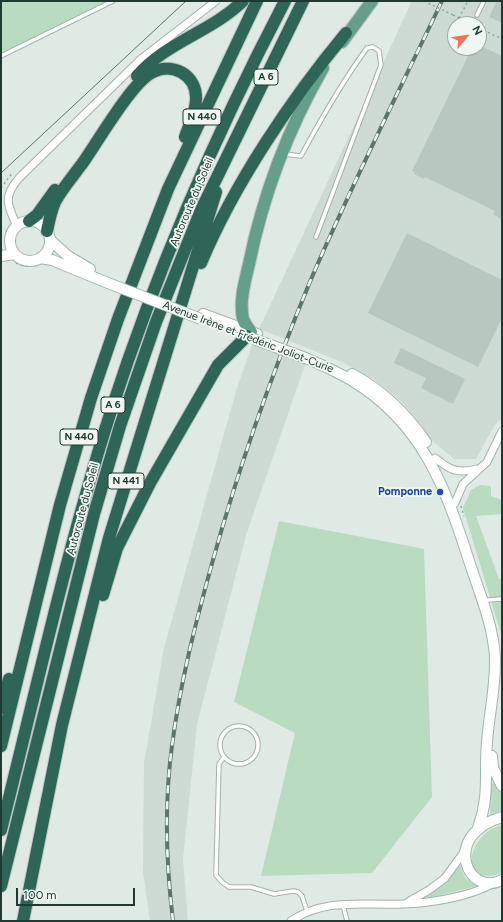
<!DOCTYPE html>
<meta charset="utf-8">
<style>
body{margin:0}
#map{position:relative;width:503px;height:922px;overflow:hidden;background:#e0eae5;font-family:Figtree,sans-serif}
canvas{display:block}
.frame{position:absolute;inset:0;border:2px solid #213a31;pointer-events:none}
.north{position:absolute;left:447px;top:16px;width:40px;height:40px;box-sizing:border-box;background:#f0f7f3;border:1px solid #9daba5;border-radius:50%;rotate:61deg;font-size:11px;font-weight:700;line-height:16px;text-align:center;color:#213a31}
.north::after{content:'';display:block;margin:auto;width:14px;height:18px;background:#ee735a;clip-path:polygon(50% 0,100% 100%,50% 72%,0 100%)}
.scale{position:absolute;left:16px;top:888px;width:119px;height:18px;box-sizing:border-box;border:2px solid #213a31;border-top:0;padding-left:5px;font-size:12px;line-height:14px;white-space:nowrap;color:#213a31;-webkit-text-stroke:3px #f0f7f3;paint-order:stroke}
</style>
<div id="map">
<canvas width="503" height="922"></canvas>
<div class="frame"></div>
<div class="north">N</div>
<div class="scale">100 m</div>
</div>
<script>
const g = document.querySelector('canvas').getContext('2d');
g.lineJoin = 'round';
function paint(path, color) {
  g.fillStyle = color;
  g.fill(path, 'evenodd');
}
function strokePath(path, color, width, dash) {
  g.strokeStyle = color;
  g.lineWidth = width;
  g.lineCap = dash ? 'butt' : 'round';
  g.setLineDash(dash || []);
  g.stroke(path);
}
function drawText(font, color, halo, rows, align = 'center') {
  g.font = font + ' Figtree,sans-serif';
  g.lineWidth = 3.5;
  g.setLineDash([]);
  g.textBaseline = 'middle';
  g.strokeStyle = halo;
  g.fillStyle = color;
  for (const [text, x, y, turn = 0] of rows) {
    g.save();
    g.translate(x, y);
    g.rotate((+turn || 0) * Math.PI / 180);
    g.textAlign = isNaN(turn) ? turn : align;
    if (halo) g.strokeText(text, 0, 0);
    g.fillText(text, 0, 0);
    g.restore();
  }
}
paint(new Path2D(`
 M412,1H502V418L494,426L476,459H454L430,439L418,421L401,401L375,380L342,362L259,329ZM455,24H479V48H455Z
 M252,345L272,348L306,362L246,535L197,725L183,859L188,921H150L143,872L144,763L164,648L236,391Z`), '#cedad4');
paint(new Path2D(`
 M1,1H111L1,57Z
 M480,485L491,486V496L502,500V514L476,516L499,579H502V637L463,508L471,490Z
 M279,521L424,549L432,797L372,873L261,876L295,733L234,702Z
 M494,783L502,794V810L490,814L491,784Z
 M502,825V873C457,889 467,833 502,825Z
 M460,865L465,878L477,886L429,898L427,896L440,887Z`), '#b9dbc0');
paint(new Path2D(`
 M497,1H502V23L489,17Z
 M479,45L502,56V220L493,214L495,211L425,177L424,179L414,174L415,172L412,171L472,48H479Z
 M407,233L502,280V318L478,367L368,313Z
 M401,348L465,379L453,404L421,388L426,378L394,363Z`), '#b8c8c0');
const lane = new Path2D(`
 M477,15L484,1
 M1,56L113,1
 M284,154L301,156C321,119 342,82 367,48L373,47L379,51L381,65L316,237
 M487,600L502,599
 M220 745a19 19 0 1 1 38 0a19 19 0 1 1-38 0Z
 M224,757L219,764L216,875L222,882L229,887H251L274,894L293,891L298,892L302,896L307,911
 M343,905L347,921`);
const street = new Path2D(`
 M17,226C7,204 3,197 19,178L141,59L216,1
 M435,458C450,470 457,474 477,469
 M455,503L463,484L487,462L502,431
 M408,902L429,890L445,878L464,852
 M291,921C326,897 364,906 403,904C430,903 469,897 492,884`);
const secondary = new Path2D(`
 M10 241a20 20 0 1 1 40 0a20 20 0 1 1-40 0Z
 M50,240L68,256L90,269
 M1,256L15,254
 M40,258L52,260L108,283
 M203,314L257,334
 M308,359C322,365 337,372 351,380C423,423 446,489 470,564C480,594 493,625 495,657C496,686 489,714 487,742C484,775 490,795 478,828
 M352,374C382,390 406,413 426,442
 M492,756L493,768L502,786
 M502,817C440,835 468,898 502,880`);
const primary = new Path2D(`
 M342,42L372,1
 M251,332C248,328 245,324 243,319C239,301 245,281 249,264C263,195 288,129 323,68`);
const highway = new Path2D(`
 M137,76C166,42 211,32 243,1
 M29,221L37,215L55,190
 M47,231C49,221 51,211 55,202C62,189 73,176 82,164C97,143 131,84 151,73C172,61 197,75 196,99C196,112 189,125 185,137
 M201,263C234,184 292,98 346,33
 M103,595L117,548L150,483L218,365L247,336
 M1,708L9,679
 M1,746L60,505L91,398L118,319L168,189L257,1
 M1,830C36,691 67,548 111,411C157,269 216,133 285,1
 M1,886L94,514L120,426L156,322L201,210L303,1
 M23,921L62,725L109,538L216,192`);
strokePath(lane, '#a3b2ab', 5.5);
strokePath(street, '#a3b2ab', 9);
strokePath(secondary, '#9fb6ac', 12);
strokePath(primary, '#bcc4c1', 14);
strokePath(highway, '#bcc4c1', 14);
strokePath(new Path2D(`
 M453,15L471,24
 M459,18L468,1
 M479,28L502,39
 M1,188L13,172
 M16,263L24,266L36,265
 M461,506L464,516`), '#81ad9c', 1.5, [2, 3]);
strokePath(lane, '#fff', 3.5);
strokePath(street, '#fff', 7);
strokePath(secondary, '#fff', 10);
strokePath(primary, '#659f8c', 12);
strokePath(highway, '#2e6556', 12);
strokePath(new Path2D(`
 M1,173L186,1`), '#5b766d', 1);
const rail = new Path2D(`
 M173,921C166,863 164,804 172,746C180,683 196,621 213,560C239,466 272,374 309,284C350,188 397,95 442,1`);
strokePath(rail, '#5b766d', 4);
strokePath(rail, '#f0f7f3', 2.5, [8]);
const secondaryBridge = new Path2D(`
 M108,283L201,319
 M254,339L308,359`);
strokePath(secondaryBridge, '#9fb6ac', 12, []);
strokePath(new Path2D(`
 M424,1L453,15`), '#81ad9c', 1.5, [2, 3]);
strokePath(secondaryBridge, '#fff', 10);
for (const [x, y, r, color] of [
 [440,492,4,"#1a4fb4"]
]) {
  const dot = new Path2D();
  dot.arc(x, y, r, 0, 2 * Math.PI);
  g.fillStyle = color;
  g.fill(dot);
  strokePath(dot, '#f0f7f3', 1.5);
}
for (const [x, y, w] of [
 [266,77,24],
 [202,117,38],
 [113,405,24],
 [79,437,38],
 [126,481,36]
]) {
  const box = new Path2D();
  box.roundRect(x - w / 2, y - 8, w, 16, 3);
  g.fillStyle = '#f0f7f3';
  g.fill(box);
  strokePath(box, '#213a31', 1);
}
drawText('bold 10px', '#213a31', null, [
 ["A 6",266,77],
 ["N 440",202,117],
 ["A 6",113,405],
 ["N 440",79,437],
 ["N 441",126,481]
]);
drawText('11px', '#213a31', '#f0f7f3', [
 ["Autoroute du Soleil",192,202,-67],
 ["Avenue Irène et Frédéric Joliot-Curie",248,337,21],
 ["Autoroute du Soleil",83,509,-75]
]);
drawText('bold 11px', '#164399', '#f0f7f3', [
 ["Pomponne",432,492]
], 'right');
</script>
